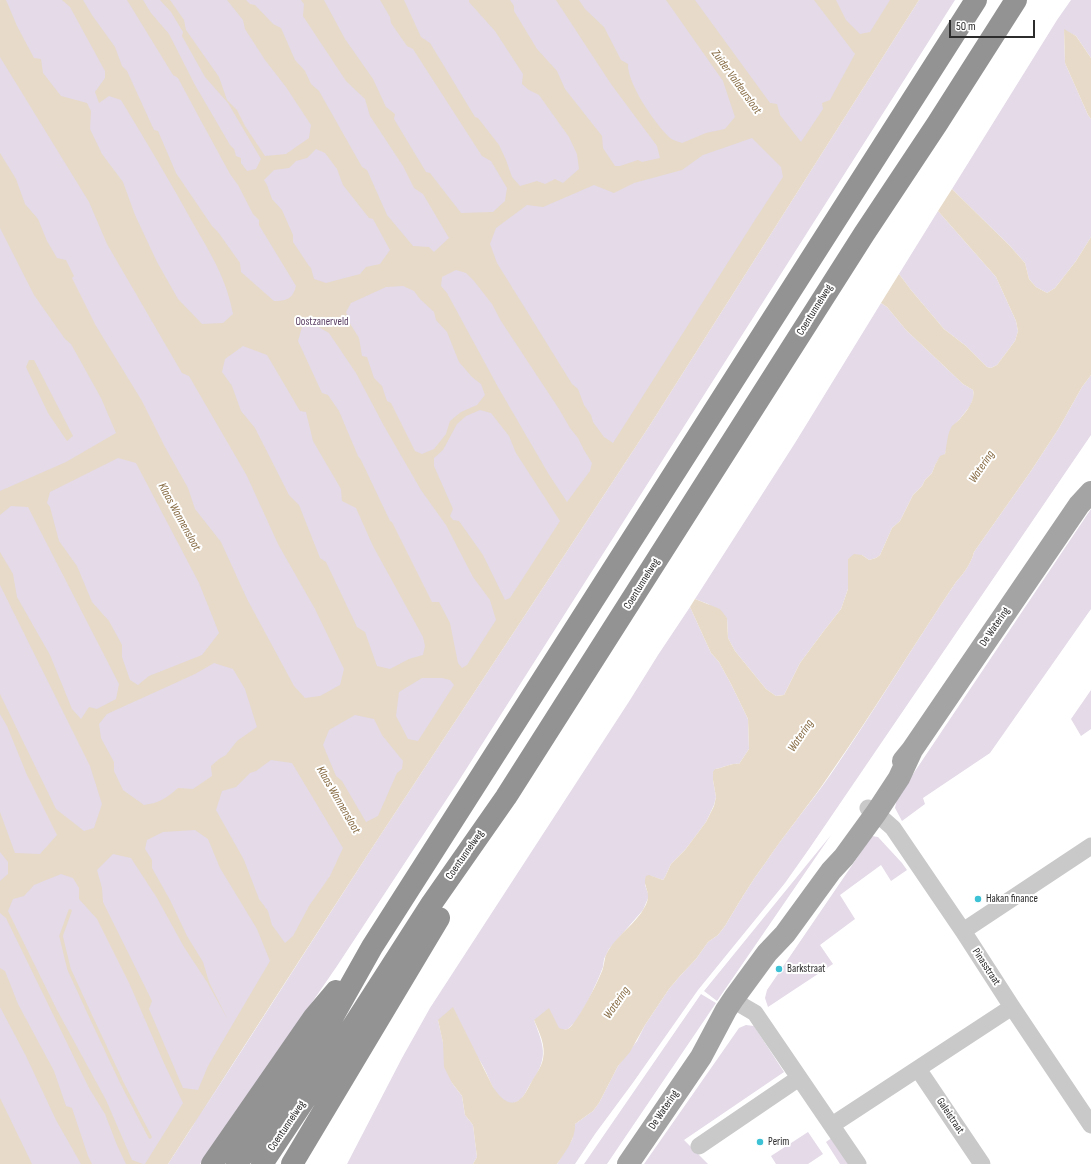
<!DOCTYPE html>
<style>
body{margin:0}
#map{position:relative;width:1091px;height:1164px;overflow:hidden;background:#fff;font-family:"Sofia Sans Condensed",sans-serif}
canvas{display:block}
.scale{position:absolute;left:949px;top:20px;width:86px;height:18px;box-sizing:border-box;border:2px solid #2c2c2c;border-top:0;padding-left:5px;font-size:12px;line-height:14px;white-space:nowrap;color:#2c2c2c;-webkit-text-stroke:3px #fff;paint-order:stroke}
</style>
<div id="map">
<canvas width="1091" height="1164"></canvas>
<div class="scale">50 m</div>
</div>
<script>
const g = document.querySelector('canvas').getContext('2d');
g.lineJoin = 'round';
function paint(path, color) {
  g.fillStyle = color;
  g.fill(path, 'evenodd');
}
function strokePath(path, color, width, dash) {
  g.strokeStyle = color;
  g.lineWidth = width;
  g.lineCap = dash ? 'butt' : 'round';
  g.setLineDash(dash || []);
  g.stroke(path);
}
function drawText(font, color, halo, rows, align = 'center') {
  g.font = font + ' "Sofia Sans Condensed",sans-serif';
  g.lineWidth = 4;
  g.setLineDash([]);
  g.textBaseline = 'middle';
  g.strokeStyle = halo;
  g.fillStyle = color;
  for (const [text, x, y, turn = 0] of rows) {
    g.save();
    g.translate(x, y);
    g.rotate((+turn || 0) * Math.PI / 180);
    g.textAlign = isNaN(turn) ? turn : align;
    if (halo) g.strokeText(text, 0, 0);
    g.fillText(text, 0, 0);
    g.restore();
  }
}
paint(new Path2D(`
 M0,0H908L199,1117L372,848L650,425L919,0H955L458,782L337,966L221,1135L200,1164H168L196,1121L165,1164H0Z
 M1071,0H1091V58L1076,36L1064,30L1065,63L1088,115L1091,119V237L1076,261L1055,288L1047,293L1036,287L1029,279L1025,263L1010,246L952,189L1057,20Z
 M938,211L996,277L1016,321L1018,331L1015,341L997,365L991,368L987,367L966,346L944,329L911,290L899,274Z
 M881,303L887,307L906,330L963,384L973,390L974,397L970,406L959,420L953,426L945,454L940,457L935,465L932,473L925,480L922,486L913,495L900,521L892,528L880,555L876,558L869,560L862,555L848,559V589L841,609L823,632L800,663L784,695L776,696L766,689L735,651L728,638L727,618L708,604L695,599L795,443Z
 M1091,375V435L809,849L785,883L698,990L632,1084L595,1134L575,1164H557L572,1140L575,1124L593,1111L599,1103L618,1066L637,1041L645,1025L669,989L680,976L696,959L708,942L718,935L725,926C738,904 751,882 766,862C786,832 810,804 831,774C874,711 913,646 956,582C963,575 972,562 974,552L1031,471L1059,428L1082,387Z
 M1091,509V609L990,753L923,798L925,804L902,821L895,808L897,798Z
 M690,607L711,653L719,662L731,684L748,719L749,749L739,764C729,763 725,768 715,769L713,780L716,797L714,805L706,822L685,850L671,864L665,877L663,880L651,876L645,885L649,896L643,910L609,949L604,959L603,967L599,977L588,1001L576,1021L568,1029L563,1030L534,1020C543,1045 549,1056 533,1080C527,1087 525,1100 514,1103C509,1104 504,1101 500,1098C490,1086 487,1070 478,1058C474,1053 469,1049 465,1045C456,1036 447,1028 438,1020L452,1083L462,1096L465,1115L473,1125L477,1157L473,1164H347L402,1058L430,1008L630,700L658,655Z
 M1091,690V729L1081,736L1071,719Z
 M831,835L717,1001L704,991Z
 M872,836L878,837L902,863L907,870L891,881L881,865L840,895L855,919L820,945L833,964L768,1007L765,998L767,990Z
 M701,994L716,1003L607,1164H584Z
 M746,1025L754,1026L784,1072L684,1140L708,1164H644L739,1028Z
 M808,1132L823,1154L808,1164H776L771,1156Z
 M833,1137L851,1164H840L826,1142Z`), '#e4dae8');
paint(new Path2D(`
 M0,0H6L17,26L34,58L41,59L43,73L61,96L87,103L91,111L90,129L102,154L123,182L135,215L157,262L178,299L202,324L223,323L233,314C227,280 211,254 194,225C171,183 146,141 121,100L109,96L99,103L95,92L105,78V71L70,7L62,0H83L92,15L115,47L122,66L127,71L154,130L158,131L176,173L212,226L218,232L240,263L241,272L274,301C286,301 293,299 296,286L259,225V220L253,214L238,185L230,174L200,119L178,78L173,75L127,0H143L151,13L169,34L195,85L230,145L234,149L236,156L241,158V163L247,171L256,169L261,159L228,103L205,77L182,36L183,32L171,12L160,0H170L184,20L186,30L219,77L227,100L237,110L245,126L265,156L286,154L309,138L311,125L286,87L265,60L245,29L243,20L227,0H246L250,4L255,5L273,24L281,28L295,60L305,71L311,84L319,91L362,167L367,170L387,215L413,246L429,247L434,252L449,238L423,194L414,188L403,166L370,116L365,99L346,81L303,16L304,4L301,0H324L345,39L373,79L386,107L395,114L394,119L426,172L430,173L461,213L493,212L505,201L507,188L491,161L482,156L413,49L407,46L391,23L390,17L380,0H404L421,37L430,43L475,117L478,118L499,145L506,160L512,177L520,186L537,181L545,184L555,179L563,183L579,169L577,154L569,137L539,95L529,90L522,84L523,74L495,31L469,2V0H510L514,6V11L537,49L557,71L565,89L602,136L603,148L615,166H620L638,160L642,162L660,158L657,146L611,84L556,0H579L585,9L604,27L621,60L628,64C627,83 654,122 668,136C671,140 677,141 682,143L706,133L725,129L735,117L723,81L666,0H695L770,103L777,104L780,115L801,142L823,109L822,103L830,100L855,54L814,0H836L846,20L860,34L870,32L890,0H919L650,425L372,848L168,1164H145L183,1103L163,1061L130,985L97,919L79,899V888L73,878L61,874L34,885L24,896L13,899L8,911L57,1010L106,1100L132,1160L143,1164H126L117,1145L105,1114L89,1088L6,918L0,913V881L8,874V862L0,852V812L15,853L40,854L57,835L27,775L7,726L0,714V694L56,809L84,831L94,828L102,804L90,766L0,585V552L13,574L17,597L50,655L72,709L81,719L89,707L97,709L116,699L119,684L28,507L11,506L0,515V491L66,462L116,433L101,398L71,344L65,339L34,295L0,228V153L16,179L25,204L38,219L47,241L57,258L66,260L74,276L72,278L96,326L142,401L165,447L188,488L195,509L221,542L247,599L294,686L305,698L320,696L340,685L344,669L315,609L278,544L247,476L189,376L182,373L107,244L89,202L0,57ZM752,138L781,167L783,177L753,223L613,443L604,437L593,422L591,415L584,405L578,389L572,384L497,263L490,244L496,228L527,205L543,207L594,185L614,193L634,183L682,170L703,155ZM316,149L325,153L337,169L343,185L369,218L373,219L390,250L380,264L366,267L360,274L326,283L314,279L311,268L309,266L293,242V235L282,210L272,199L267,185L264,180L274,170L289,168L296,161L307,158ZM456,270L466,273L474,281L492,304L501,321L559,409L570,428L578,438L584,450L592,463L590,471L567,502L548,473L498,387L447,293L441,286L442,277ZM403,286L414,291L420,299L434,312L436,320L447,332L459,362L472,377L481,384L485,395L477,405L461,412L450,421L446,434L434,449L422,454L415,451L391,403L387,401L382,386L374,378L367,357L362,356L359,338L349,322L346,312L351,303L386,287ZM315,325L329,333L356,373L384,426L421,490L446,525L473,577L490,600L496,620L467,665L462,668L458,663L450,623L439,602H432L392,522L390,521L361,460L358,456L339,411L328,395L322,393L298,341L302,327ZM243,346L267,355L300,411L306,412L313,441L341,489L342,501L356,508L373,546L423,637L425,646L423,655L409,659L390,669L377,666L365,632L357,627L326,562L320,558L299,505L289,495L255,428L241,411L232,386L222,372L225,359ZM480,410L491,413L509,436L516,453L560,521L510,598L505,600L483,555L459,521L453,520L450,516L453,509L434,466V458L443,450L457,424L466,416ZM118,458L136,463L199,583L219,633L202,655L149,676L138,685L130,680L122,657V645L109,621L92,602L77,566L59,541L50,507L47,503L50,492ZM214,663L233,669L245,689L257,727L237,741L226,755L219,759L211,766L212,776L193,789L178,788C167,798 159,803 144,805L123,790L114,771V762L101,738L99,724L107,714L195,674ZM422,678H442L450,680L454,685L418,741L408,739L396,716L399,692ZM355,715L374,719L382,735L403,761L402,769L397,773L378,816L366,822L342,781L336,776L323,745L329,730ZM271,760L292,763L343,848L330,876L309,906L293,936L285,943L272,925L268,911L259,899L244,860L216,810L222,791L236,787L250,773L256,771ZM195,830L208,839L220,868L257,929L270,961L208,1066L198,1090L183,1088L149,1009L152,1001L103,902L102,888L97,870L113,854L131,858L157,898L184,947L207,982L228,1020L209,982L203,962L187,936L170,900L152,868V860L145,849L147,840L163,832Z
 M1064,29L1076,36L1091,58V119L1088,115L1065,63Z
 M952,189L1010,246L1025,263L1029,279L1036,287L1047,293L1055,288L1076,261L1091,237V375L1082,387L1059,428L1031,471L974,552C972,562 963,575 956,582C913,646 874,711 830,774C810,804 786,832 766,862C751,882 738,904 725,926L718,935L708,942L696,959L680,976L669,989L645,1025L630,1052L618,1066L599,1103L593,1111L575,1124C576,1139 565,1152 557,1164H473L477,1157L473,1125L465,1115L462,1096L452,1083L444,1067L443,1043L438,1020L453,1007L493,1087C501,1099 512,1111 524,1095C527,1091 529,1086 532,1081C536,1074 541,1068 543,1059C546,1045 539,1032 534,1020L549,1008L559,1028C561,1029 565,1030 568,1029C576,1025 600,979 603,968C605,960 604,958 608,951C619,933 639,922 647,902C651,891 642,886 646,876L649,875L663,880L665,877L671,864L685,850L706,822L714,806L716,797L713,780V772L715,769C725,768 729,763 739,764L749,749L748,719L731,684L719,662L711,653L690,607L695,599L720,609L727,618L728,638L735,651L766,689L776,696L784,695L800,663L823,632L841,609L848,589V559L854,554L862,555L869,560L876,558L880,555L892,528L900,521L913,495L922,486L925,480L932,473L935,465L940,456L945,454C947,445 947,434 952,426C954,424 957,422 959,420C966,412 976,400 973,390L963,384L906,330L887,307L881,303L899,274L911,290L944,329L966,346L987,367L991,368L997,365L1015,341L1018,331L1016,321L996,277L938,211Z
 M29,360H34L73,436L67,441L48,413L26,367Z
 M0,968L5,971L18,1004L54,1071L66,1106L72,1108L88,1156L92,1164H81L56,1120L26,1056L0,1007Z
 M0,1098L32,1164H0Z`), '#e7dac8');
strokePath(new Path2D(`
 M70,911L61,936L69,969L91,1017L122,1083L150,1137`), '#e7dac8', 3.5);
strokePath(new Path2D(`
 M868,808L876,813L893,828L963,931L1012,1007L1091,1125
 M963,931L1091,846
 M734,998L743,1006L755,1013L858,1164
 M918,1069L982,1164
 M832,1125L1012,1007
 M699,1146L799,1078`), '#c9c9c9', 17);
strokePath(new Path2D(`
 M903,761L912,750L1079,505L1091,492
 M628,1164L701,1057L726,1010L734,998L767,953L785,934L831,871L844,857L876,813L899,778L912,750`), '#a4a4a4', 22);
strokePath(new Path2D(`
 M212,1164L314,1017L336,991
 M237,1164L327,1027L372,947L976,0
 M262,1164L335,1054L432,903L506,797L864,234L937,124L1016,0
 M292,1164L439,918`), '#939393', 22);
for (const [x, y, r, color] of [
 [978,899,4,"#3cc1d5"],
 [779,969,4,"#3cc1d5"],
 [760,1142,4,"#3cc1d5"]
]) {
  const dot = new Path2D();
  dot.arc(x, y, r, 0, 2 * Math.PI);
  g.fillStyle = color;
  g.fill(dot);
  strokePath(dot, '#fff', 1.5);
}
drawText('11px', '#2c2c2c', '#fff', [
 ["Coentunnelweg",815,310,-58],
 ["Coentunnelweg",642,584,-58],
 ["De Watering",995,627,-56],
 ["Coentunnelweg",465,855,-55],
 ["Pinasstraat",986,967,57],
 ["De Watering",664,1110,-56],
 ["Galeistraat",950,1116,56],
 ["Coentunnelweg",287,1126,-56]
]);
drawText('11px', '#593e63', '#fff', [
 ["Oostzanerveld",322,322]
]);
drawText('11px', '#2c2c2c', '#fff', [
 ["Hakan finance",986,899],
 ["Barkstraat",787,969],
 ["Perim",768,1142]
], 'left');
drawText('italic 12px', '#866a42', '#fff', [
 ["Zuider Valdeursloot",736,82,54],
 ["Watering",982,467,-56],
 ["Klaas Wannensloot",179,517,61],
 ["Watering",801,736,-56],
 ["Klaas Wannensloot",338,800,60],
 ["Watering",617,1003,-55]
]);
</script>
